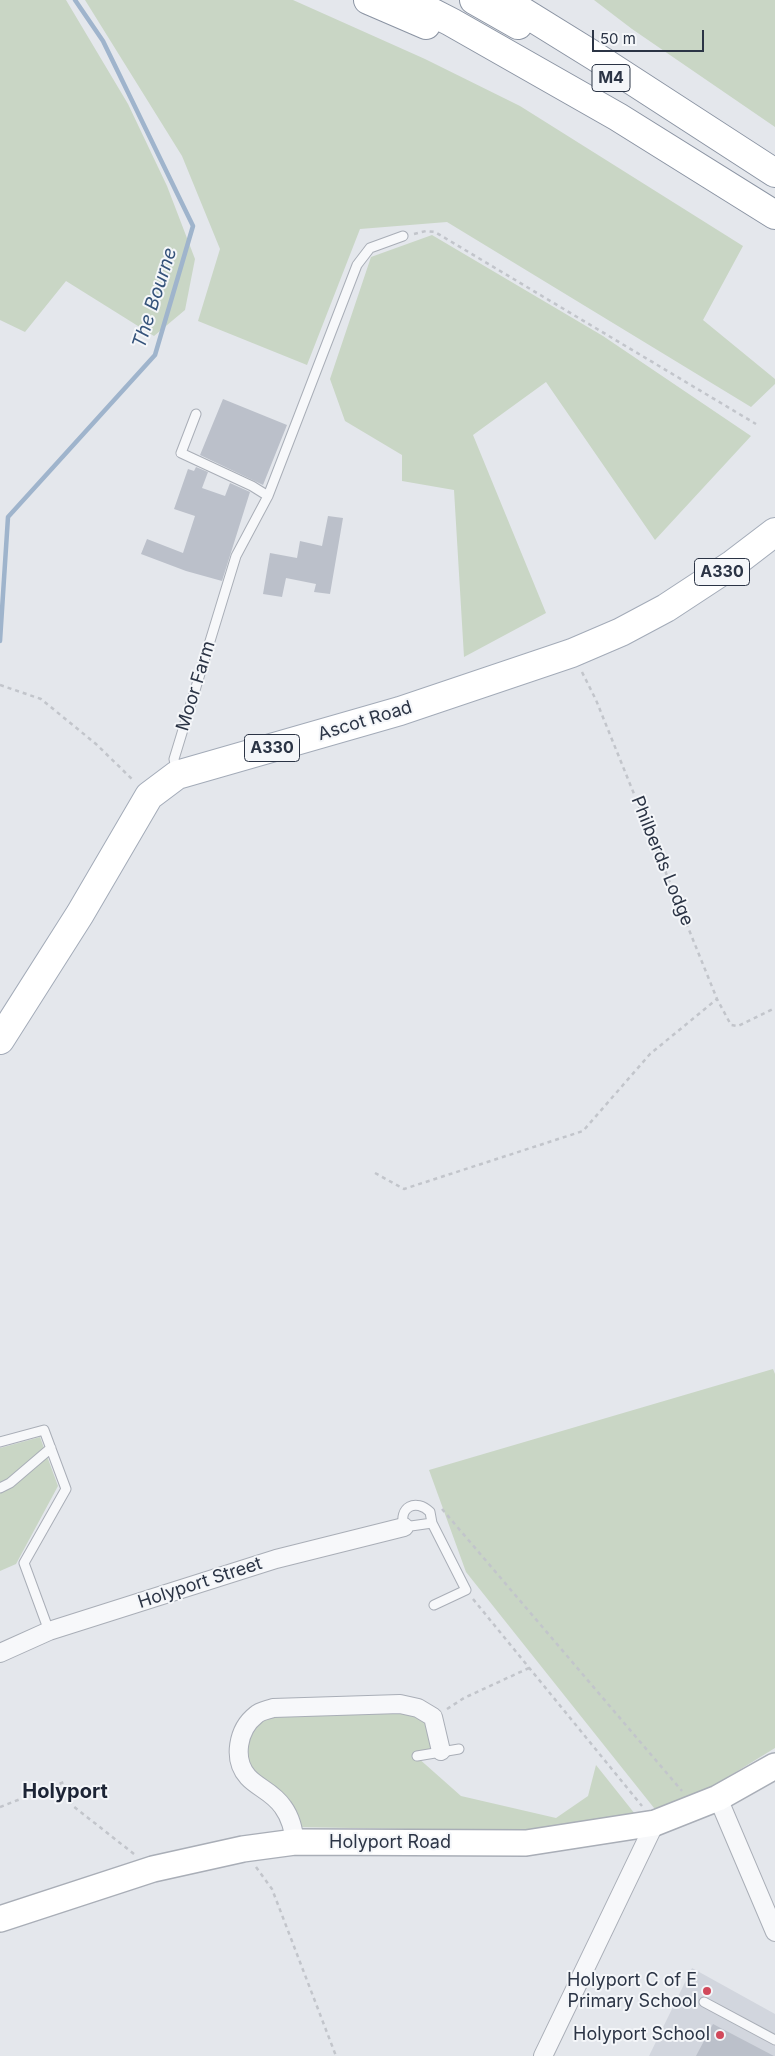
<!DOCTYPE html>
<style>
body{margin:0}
#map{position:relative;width:775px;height:2056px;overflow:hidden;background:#e4e7ec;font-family:Inter,sans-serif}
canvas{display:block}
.scale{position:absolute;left:592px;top:30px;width:112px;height:22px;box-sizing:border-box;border:2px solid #2b3445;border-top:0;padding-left:6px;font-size:15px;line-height:18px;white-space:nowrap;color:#2b3445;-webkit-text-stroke:4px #f4f6f9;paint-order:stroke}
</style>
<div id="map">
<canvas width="775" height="2056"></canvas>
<div class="scale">50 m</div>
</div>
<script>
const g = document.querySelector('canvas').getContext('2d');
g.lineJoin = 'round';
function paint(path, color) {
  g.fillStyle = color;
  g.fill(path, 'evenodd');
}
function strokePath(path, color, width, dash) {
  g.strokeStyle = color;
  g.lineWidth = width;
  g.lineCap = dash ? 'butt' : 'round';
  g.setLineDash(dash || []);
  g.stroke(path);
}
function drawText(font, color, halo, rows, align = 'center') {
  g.font = font + ' Inter,sans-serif';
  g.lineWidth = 4;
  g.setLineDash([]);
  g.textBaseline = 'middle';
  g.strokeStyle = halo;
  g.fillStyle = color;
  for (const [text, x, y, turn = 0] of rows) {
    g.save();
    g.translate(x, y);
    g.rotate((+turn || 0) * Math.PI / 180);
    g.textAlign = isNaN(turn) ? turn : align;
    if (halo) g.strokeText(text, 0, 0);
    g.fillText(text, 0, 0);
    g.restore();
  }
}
paint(new Path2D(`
 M692,1968L775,2014V2056H649Z`), '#d2d6de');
paint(new Path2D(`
 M0,0H66L128,104L167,186L195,259L185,310L154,336L66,281L25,332L0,320Z
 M85,0H293L425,59L520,106L743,246L703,320L775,379V384L751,407L447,222L360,229L307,365L198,321L220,249L182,156Z
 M594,0H775V127L632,29Z
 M432,235L603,336L751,436L655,540L546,382L473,435L546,613L464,657L454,490L402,481V455L345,421L330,379L371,257Z
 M773,1369L775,1374V1748L718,1783L658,1813L466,1572L429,1470Z
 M40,1437L58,1486L16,1564L0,1571V1448Z
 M418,1708L441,1751L417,1757L461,1796L556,1818L588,1796L596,1765L635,1814L523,1831L295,1827L240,1762L257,1714Z`), '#c9d6c5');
strokePath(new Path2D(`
 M0,641L8,517L155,355L193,226L103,41L75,0`), '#9fb4cc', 4.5);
paint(new Path2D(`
 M223,399L287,425L263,485L200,455Z
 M196,467L208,472L202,488L225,496L230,483L250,492L222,581L186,571L141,554L147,539L183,553L195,516L174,509L188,469L194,471Z
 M328,516L343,518L330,594L314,592L316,584L286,578L282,597L263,594L270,553L297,558L300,541L322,546Z
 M713,2024L774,2056H696Z`), '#bbc0ca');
const lane = new Path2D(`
 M196,414L181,453L252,486L268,496
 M177,773L174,759L236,556L268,496L357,265L370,248L403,236
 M0,1442L44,1430L66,1489L24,1563L49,1631
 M0,1488L10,1483L51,1448
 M432,1523L404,1527C398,1507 416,1498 430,1512L432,1523L466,1590L434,1605
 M417,1756L459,1749
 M704,2002L775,2040`);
const street = new Path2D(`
 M0,1653L49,1631L276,1559L404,1527
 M718,1798L775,1932
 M295,1842C293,1829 291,1818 283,1807C273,1792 258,1788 248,1777C232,1759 238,1729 256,1715C260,1711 268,1710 273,1708L400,1704L418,1708L433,1717L441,1751
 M543,2056L655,1823`);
const secondary = new Path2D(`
 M0,1919L153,1869L243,1849L295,1842L526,1843L655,1823L718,1798L775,1766`);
const primary = new Path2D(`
 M0,1040L80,914L149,796L177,775L400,711L572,653L621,632L666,608L733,564L775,532`);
const highway = new Path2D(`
 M368,0L426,25
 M408,0L451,22L618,117L775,215
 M474,0L518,25
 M504,0L596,57L775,173`);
strokePath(lane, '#a9aeb7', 11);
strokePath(street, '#a9aeb7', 20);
strokePath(secondary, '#a9aeb7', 28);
strokePath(primary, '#a3abb8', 30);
strokePath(highway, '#8b94a3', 30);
strokePath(new Path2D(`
 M414,234L426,231L435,232L756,424
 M582,672L596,700L717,999L731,1025L738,1026L775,1008
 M0,685L41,699L96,744L134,781
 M375,1173L404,1189L583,1131L650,1054L717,999
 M442,1509L682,1791
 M473,1599L642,1806
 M447,1709L464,1698L529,1668
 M0,1807L64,1782L73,1806L134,1854
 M256,1867L272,1889L336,2056`), '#c2c5cb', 2.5, [4, 4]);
strokePath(lane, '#f7f8fa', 9);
strokePath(street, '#f7f8fa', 18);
strokePath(secondary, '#fff', 25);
strokePath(primary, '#fff', 28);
strokePath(highway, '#fff', 28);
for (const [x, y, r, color] of [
 [707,1991,5,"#d1495b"],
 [720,2035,5,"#d1495b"]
]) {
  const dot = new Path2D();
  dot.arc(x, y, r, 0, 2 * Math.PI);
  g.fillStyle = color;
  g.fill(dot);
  strokePath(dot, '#f4f6f9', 2);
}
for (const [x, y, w] of [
 [611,78,38],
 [722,572,55],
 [272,748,55]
]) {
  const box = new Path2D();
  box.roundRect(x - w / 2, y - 13.5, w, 27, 4);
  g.fillStyle = '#f4f6f9';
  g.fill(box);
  strokePath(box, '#2b3445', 1);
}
drawText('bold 16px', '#2b3445', null, [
 ["M4",611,78],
 ["A330",722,572],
 ["A330",272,748]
]);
drawText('18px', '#2b3445', '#f4f6f9', [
 ["Moor Farm",196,686,-73],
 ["Ascot Road",365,721,-17],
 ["Philberds Lodge",662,861,68],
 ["Holyport Street",200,1583,-18],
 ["Holyport Road",390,1843]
]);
drawText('18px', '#2b3445', '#f4f6f9', [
 ["Holyport C of E",697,1981],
 ["Primary School",697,2002],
 ["Holyport School",710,2035]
], 'right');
drawText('italic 19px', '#34527a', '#f4f6f9', [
 ["The Bourne",155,298,-72]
]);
drawText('bold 20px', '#1d2536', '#f4f6f9', [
 ["Holyport",65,1792]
]);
</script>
